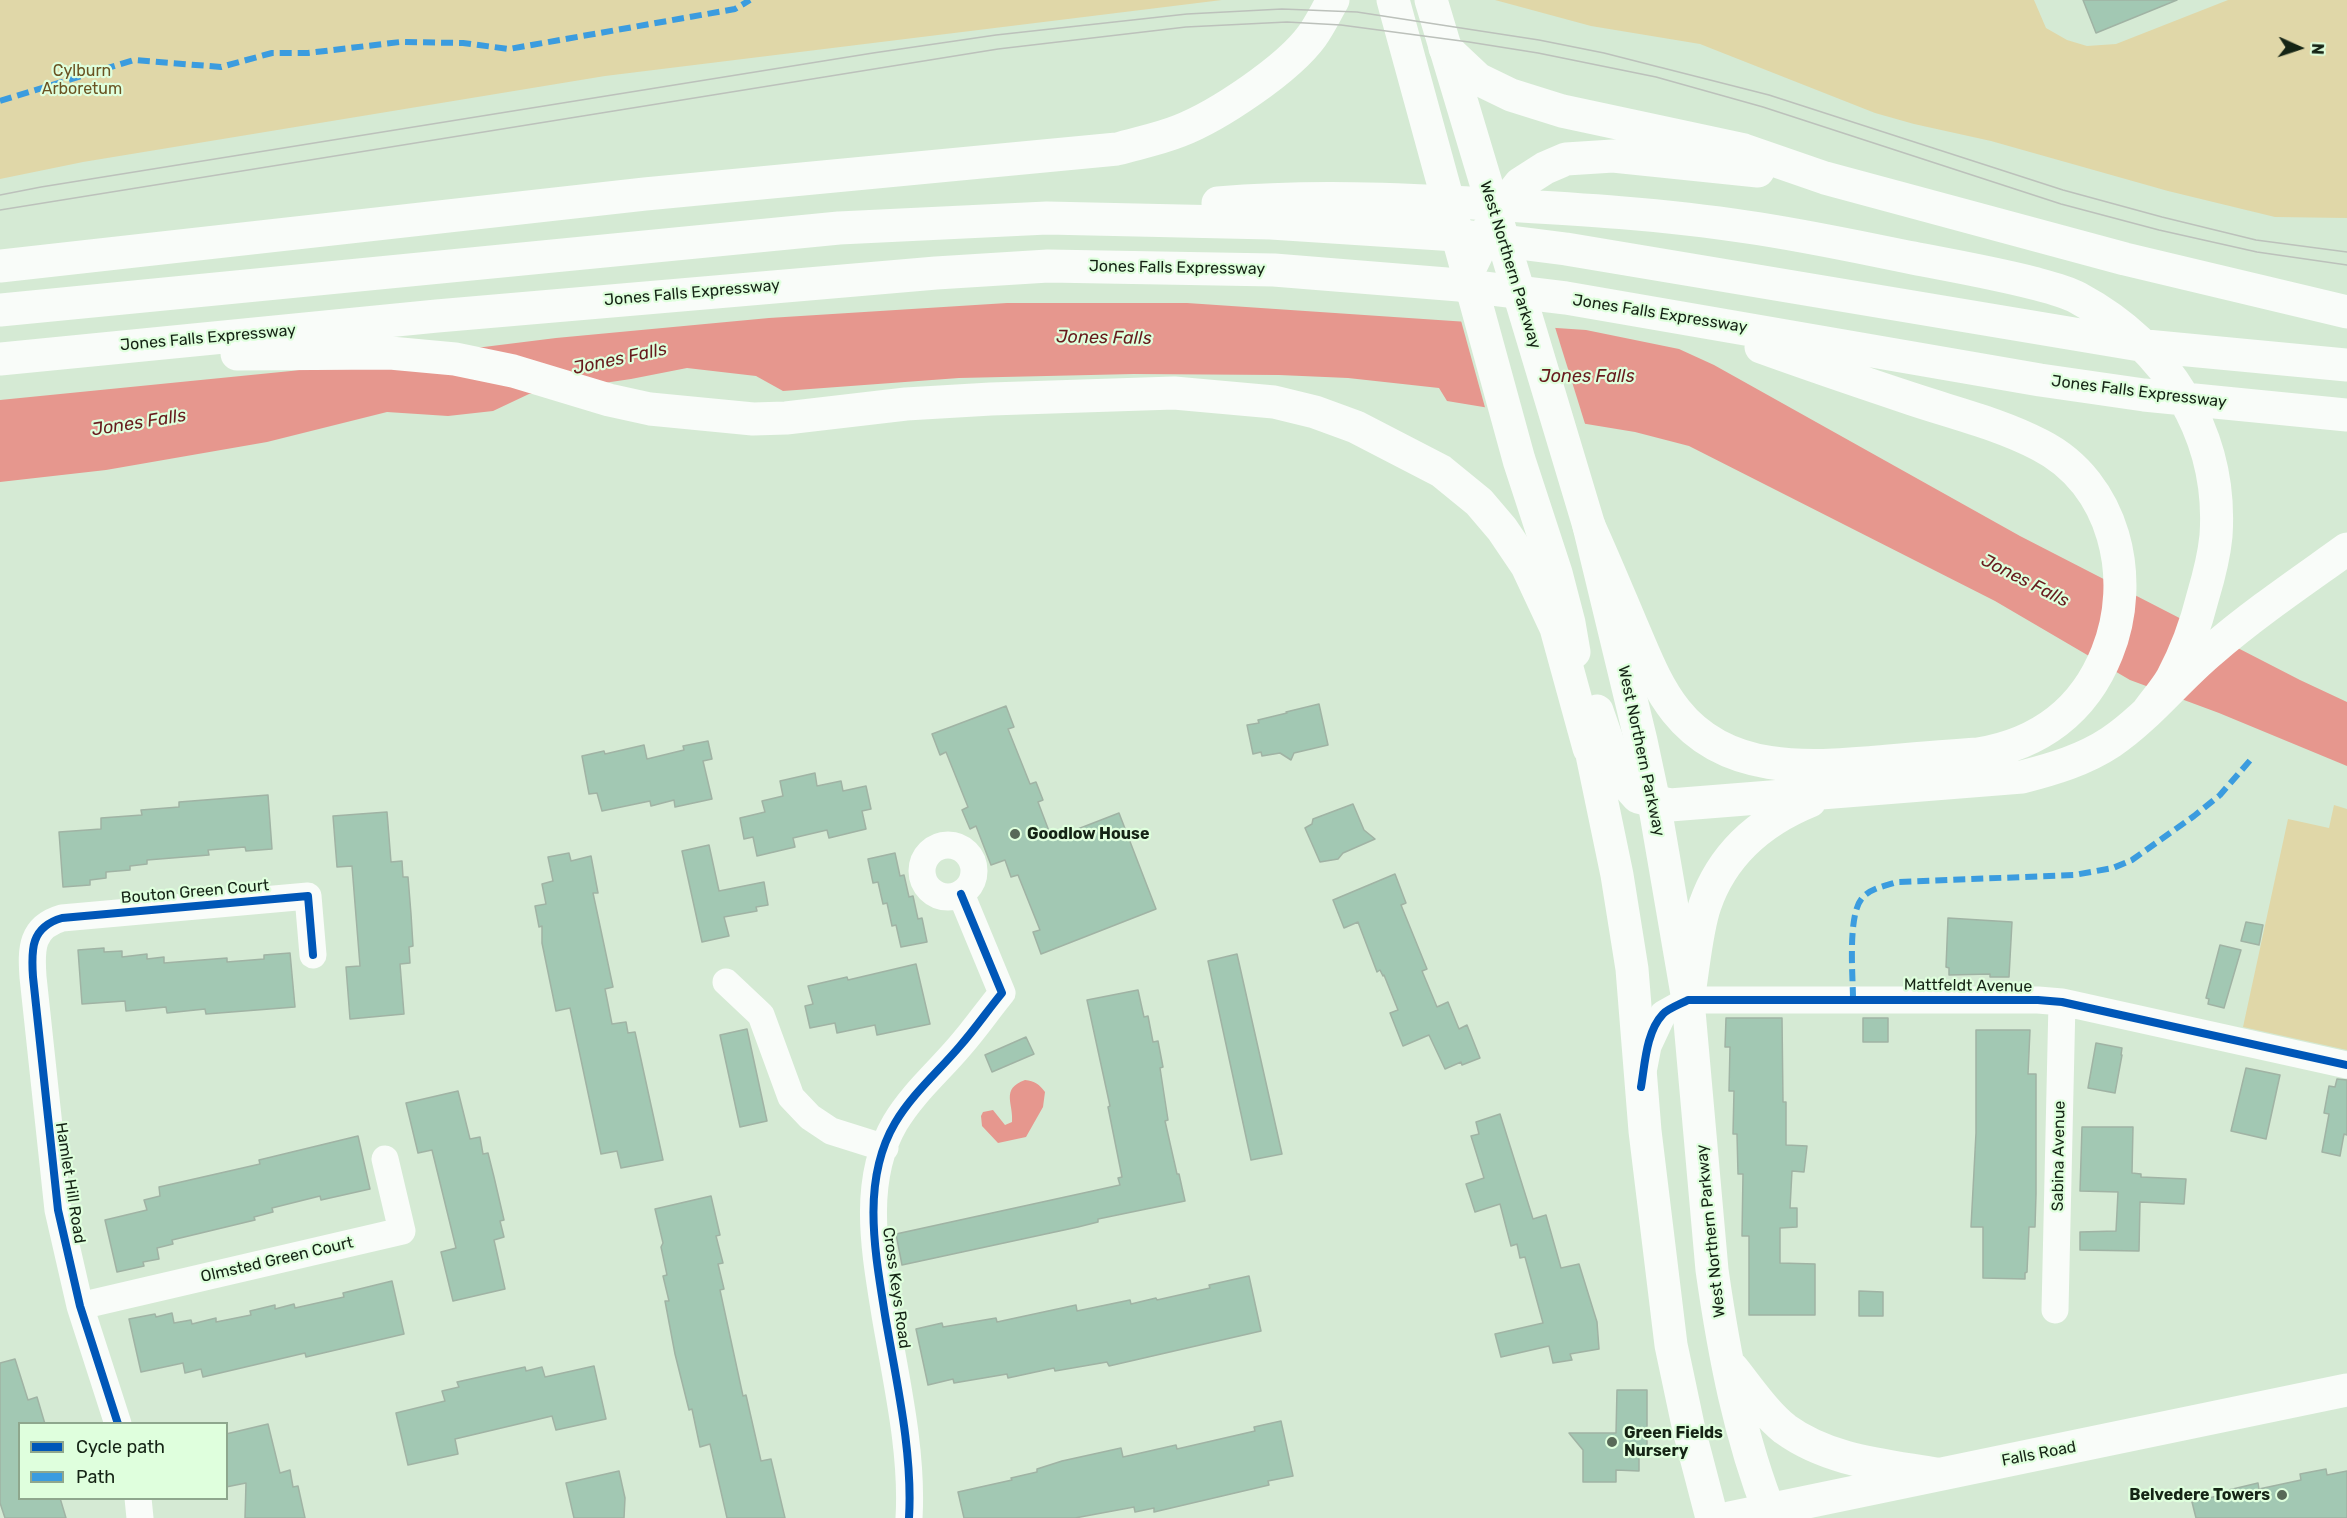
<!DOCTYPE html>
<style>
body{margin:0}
#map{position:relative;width:2347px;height:1518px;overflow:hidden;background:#d5ead4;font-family:Rubik,sans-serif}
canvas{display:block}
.legend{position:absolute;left:18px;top:1422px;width:210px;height:78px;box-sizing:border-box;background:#dfffdd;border:2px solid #8ea78d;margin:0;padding:8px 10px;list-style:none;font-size:18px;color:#152415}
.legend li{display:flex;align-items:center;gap:12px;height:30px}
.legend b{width:30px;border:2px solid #8ea78d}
.north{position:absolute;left:2269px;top:18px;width:60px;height:60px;-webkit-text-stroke:4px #dfffdd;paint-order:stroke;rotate:93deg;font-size:16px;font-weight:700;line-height:24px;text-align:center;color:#152415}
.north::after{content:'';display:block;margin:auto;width:21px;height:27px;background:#152415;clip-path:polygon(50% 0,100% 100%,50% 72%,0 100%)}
</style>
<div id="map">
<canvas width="2347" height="1518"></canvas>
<ul class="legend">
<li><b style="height:8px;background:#0057b8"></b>Cycle path</li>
<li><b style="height:8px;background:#3b9cdf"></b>Path</li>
</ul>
<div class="north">N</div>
</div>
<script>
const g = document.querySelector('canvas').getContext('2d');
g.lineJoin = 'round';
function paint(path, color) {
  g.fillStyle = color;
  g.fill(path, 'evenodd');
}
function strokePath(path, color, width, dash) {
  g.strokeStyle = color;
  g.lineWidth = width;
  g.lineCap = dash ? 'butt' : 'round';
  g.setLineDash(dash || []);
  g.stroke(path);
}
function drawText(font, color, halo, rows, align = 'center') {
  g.font = font + ' Rubik,sans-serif';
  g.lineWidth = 4.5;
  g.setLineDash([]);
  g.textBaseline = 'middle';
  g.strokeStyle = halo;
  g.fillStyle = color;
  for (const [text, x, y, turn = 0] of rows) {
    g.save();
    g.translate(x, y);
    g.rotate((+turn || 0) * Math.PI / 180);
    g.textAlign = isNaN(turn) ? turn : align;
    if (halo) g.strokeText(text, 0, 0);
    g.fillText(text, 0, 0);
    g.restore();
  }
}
paint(new Path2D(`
 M0,0H1222L605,76L83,162L0,179Z
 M1495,0H2034L2046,28L2067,40L2087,46L2116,44L2228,0H2347V218L2275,217L2168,191L1991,141L1914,124L1875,113L1700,44L1591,26Z
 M2334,805L2347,809V1050L2243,1027L2288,819L2329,828Z`), '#e0d7a8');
paint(new Path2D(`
 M1007,303H1187L1586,330L1679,349L1714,365L2020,536L2300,680L2347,702V766L2219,713L2130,680L1995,601L1689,446L1635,432L1447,401L1439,388L1348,378L1279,375L1134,374L959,378L783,391L756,376L687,368L631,379L529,394L493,411L448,416L387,412L267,442L106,470L0,482V400L291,371L556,338L769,318Z
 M1025,1080C1035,1081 1039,1084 1045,1092L1043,1107L1026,1137L998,1143L982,1126L981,1116L983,1112L993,1110L1005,1125L1012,1122C1014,1104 1000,1089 1025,1080Z`), '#e6978e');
paint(new Path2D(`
 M1460,317L1554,324L1586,427L1486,411Z`), '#d5ead4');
const building = new Path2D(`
 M2083,0H2177L2096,33Z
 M1319,704L1328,745L1294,753L1291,760L1280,753L1262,756L1261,752L1253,754L1247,725L1259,723L1258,720L1287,713L1286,712Z
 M1006,706L1014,727L1008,729L1030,784L1036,782L1043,800L1038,802L1052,839L1119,813L1156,909L1041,954L1033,932L1040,930L1018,875L1011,877L1005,860L991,865L976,826L970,829L962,810L968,807L946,752L940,755L932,734Z
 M708,741L712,759L703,761L712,799L675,807L674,800L651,806L650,801L602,811L597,793L589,794L582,756L604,751L605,754L644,745L647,759L684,750L683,746Z
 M815,773L817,786L841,781L843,791L866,786L871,809L862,811L866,829L829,838L827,830L793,838L795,847L757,856L753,837L744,839L740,818L765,812L762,801L783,796L780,781Z
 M268,795L272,849L246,851L245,847L208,850L209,855L147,860V864L130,866V870L106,872V878L90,880V885L63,887L59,832L101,829V818L142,815L141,810L179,807V802Z
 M1353,804L1364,830L1375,839L1343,853L1338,859L1320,862L1305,828L1312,824L1313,819Z
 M387,812L391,862L402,861L403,877H408L411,914L413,946L409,947L410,963L400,964L404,1014L350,1019L346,967L360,966L352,866L337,867L333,816Z
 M709,845L719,891L764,882L768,905L756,907L757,911L724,917L729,936L702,942L682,851Z
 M569,853L571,861L591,856L598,893H593L613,987L605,989L612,1024L626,1022L628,1033L635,1032L663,1160L621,1168L617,1151L601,1154L570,1008L556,1011L542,943V926L539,927L535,906L546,904L542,884L553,881L548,857Z
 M895,853L900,876L904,875L909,897L913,896L918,919L922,918L927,942L901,947L896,925L892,926L887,903L883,904L878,882L873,883L868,859Z
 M1395,874L1406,903L1401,905L1427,969L1422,971L1437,1007L1448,1002L1459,1029L1467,1025L1480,1058L1462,1065L1461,1062L1445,1069L1429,1035L1403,1046L1390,1013L1398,1010L1384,975L1383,976L1380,970L1377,972L1358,922L1344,928L1333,900Z
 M1948,918L2012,922L2009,977H1990V974L1949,975V968L1946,967Z
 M2246,922L2263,925L2259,945L2241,941Z
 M2220,945L2241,950L2224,1008L2208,1004L2209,999L2206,998Z
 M104,948V952L122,951V957L147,954V959L164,957V963L227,958V962L264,959V955L290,953L295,1007L206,1014L205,1009L167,1013L166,1007L126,1011L125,1001L82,1004L78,950Z
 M1237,954L1282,1154L1251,1160L1208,961Z
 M916,964L930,1024L877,1035L875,1025L837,1033L835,1023L810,1028L805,1006L813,1004L808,986L847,977L848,980Z
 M1138,990L1144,1017L1148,1016L1153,1042L1158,1041L1163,1067L1160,1068L1168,1120L1165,1121L1177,1174H1179L1185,1201L1098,1219V1222L1078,1227L902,1265L896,1234L1120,1185L1118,1178L1122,1177L1108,1107L1110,1106L1087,1000Z
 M1726,1018H1782L1783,1102H1786V1145L1807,1146L1804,1172L1792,1171L1790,1208H1797V1227L1780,1228V1263L1815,1264V1315H1749V1236H1742L1743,1174H1738L1737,1134H1733L1734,1091H1729L1730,1047H1725Z
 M1863,1018H1888V1042H1863Z
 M747,1029L767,1121L740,1127L720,1035Z
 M1976,1030H2030L2028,1074H2036V1194L2035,1227H2029L2027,1272L2025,1273V1279L1983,1278V1227H1971L1976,1133Z
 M1026,1037L1034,1054L992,1072L985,1055Z
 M2096,1043L2122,1048L2121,1055H2122L2115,1093L2088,1088Z
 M2246,1068L2280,1075L2266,1139L2231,1131Z
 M2337,1079L2347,1080V1135L2344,1134L2340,1156L2322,1152L2329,1114L2324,1113L2329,1086L2335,1087Z
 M458,1091L470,1139L480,1137L483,1154L488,1153L494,1177L504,1220L500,1221L504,1237L494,1240L505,1289L453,1301L441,1252L456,1248L432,1150L418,1153L406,1103Z
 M1500,1114L1533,1219L1546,1215L1561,1268L1579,1264L1597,1322L1599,1349L1570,1354L1572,1360L1553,1363L1549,1346L1501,1357L1495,1334L1543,1323L1525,1257L1520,1258L1517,1244L1511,1246L1500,1204L1475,1212L1466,1184L1484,1178L1471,1136L1479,1134L1476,1122Z
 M2082,1127H2133L2132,1173L2141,1174V1177L2186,1179L2184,1204L2140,1202L2139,1251L2080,1250V1232L2116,1231L2118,1192L2080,1191Z
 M358,1136L370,1189L321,1200L320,1196L272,1208L273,1212L254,1217L255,1220L172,1240L173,1244L157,1248L159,1259L143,1262L144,1266L117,1272L105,1220L147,1210L144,1200L160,1196L159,1187L260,1164L259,1160Z
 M711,1196L720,1235L716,1236L723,1263L718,1264L724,1289L720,1290L743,1396L746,1395L761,1461L771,1459L785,1518H727L710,1444L700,1447L692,1409L689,1410L675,1354L665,1301H669L663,1276L667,1275L661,1247L663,1243L655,1209Z
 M1249,1276L1261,1331L1109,1366L1107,1362L1055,1371L1054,1368L1008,1378L1007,1374L954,1383L953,1379L928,1385L916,1329L942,1323L943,1327L996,1318L997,1322L1076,1305L1077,1311L1130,1300L1131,1304L1156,1298L1157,1300L1210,1288L1209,1285Z
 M392,1281L404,1334L306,1357L305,1353L203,1377L201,1369L185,1373L183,1363L141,1372L129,1319L155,1314L156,1317L172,1313L174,1323L191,1320L192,1324L216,1318V1322L251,1315L250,1311L275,1305V1309L294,1304L295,1308L344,1297L343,1293Z
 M1859,1291L1883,1292V1316H1859Z
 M15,1359L28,1400L37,1397L45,1424H20V1498H60L66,1518H5L0,1503V1363Z
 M594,1366L606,1419L556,1430L552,1416L455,1439L458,1454L408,1465L396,1413L445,1401L442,1391L459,1387L457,1382L525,1367L526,1371L542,1367L545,1377Z
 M1617,1390H1647V1450H1639V1471L1616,1470V1482H1583V1450L1569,1433H1616Z
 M1281,1421L1293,1476L1268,1481L1269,1485L1154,1512V1508L1135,1512L1134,1507L1075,1518H964L958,1492L1012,1480L1011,1478L1037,1472V1469L1062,1461L1121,1448L1123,1457L1176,1445L1177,1449L1255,1431L1254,1427Z
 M268,1424L280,1473L290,1470L293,1487L298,1486L305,1518H245L246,1483L226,1487V1434Z
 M2326,1469L2327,1475L2347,1471V1518H2196L2192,1502L2217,1496L2216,1493L2258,1483L2259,1489L2301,1480L2300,1474Z
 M619,1471L625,1498L624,1518H574L566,1483Z`);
paint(building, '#a2c8b3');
strokePath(building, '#a0b3a4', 1.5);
strokePath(new Path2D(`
 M922 871a26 26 0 1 1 52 0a26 26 0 1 1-52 0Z
 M726,982L761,1015L791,1097L810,1117L831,1131L885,1148
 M1644,1067L1648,1046L1663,1014L1688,1000H2038L2062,1002L2347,1065
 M80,1306L402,1231L385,1159
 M2055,1310L2062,1002
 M118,1424L80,1306L58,1210L33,977C31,949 31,927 62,918L308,896L313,955
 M138,1498L140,1518
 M909,1518C913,1452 896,1380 885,1315C875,1252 861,1181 895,1123C913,1093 938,1072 960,1046C975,1029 988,1010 1002,993L961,894`), '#f9fcf9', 27);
strokePath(new Path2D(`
 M1730,1518L2347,1390`), '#f9fcf9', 33);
strokePath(new Path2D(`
 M1393,0L1519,460L1556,573L1569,623L1574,652
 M1431,0L1589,526L1641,741L1654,802L1688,1000L1712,1270C1724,1354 1740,1439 1772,1518
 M1585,721L1617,875L1632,969L1645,1131L1671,1345L1689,1430L1712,1518
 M1733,1369C1749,1389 1765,1413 1785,1429C1829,1461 1884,1465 1936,1474`), '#f9fcf9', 33);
strokePath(new Path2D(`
 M1445,48L1478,79L1511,95L1562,111L1744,150L1825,178L2125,259L2347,312
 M1218,203C1309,195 1399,199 1490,204C1575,209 1662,214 1747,227C1803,235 1858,247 1913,258C1954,266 1994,273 2033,283C2048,287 2065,291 2078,298C2167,346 2223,434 2216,536C2214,556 2209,576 2203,596C2196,624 2186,652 2172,678C2165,690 2156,700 2148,711
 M0,266L645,194L1117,149C1138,143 1159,139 1179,131C1218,116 1288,69 1312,36C1320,25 1326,12 1333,0
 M1467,274L1495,216L1520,184L1545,168L1566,159L1613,156L1758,171
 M0,310L839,228L1047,218L1271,223L1456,235L1566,249L2146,346L2347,365
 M237,354L390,353L455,359L513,371L609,400L650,409L753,419L786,418L906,404L991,399L1174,393L1274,402L1315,412L1356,427L1441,471L1479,502L1502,529L1527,566L1556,628L1589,748
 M0,359L437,316L936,273L1048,266L1274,270L1459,285L1566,298L2040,380L2144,395L2347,415
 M1589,526C1604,559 1618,593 1632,626C1645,656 1656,686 1676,711C1726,774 1807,768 1878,762C1912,759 1945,756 1978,754C2039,744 2084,711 2107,653C2137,579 2115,483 2040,445C2000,424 1954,413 1912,399C1861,382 1811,365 1761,347
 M1597,711L1620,777L1638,797L1670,805L2022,777C2053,769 2084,760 2111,742C2149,716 2177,679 2212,650C2255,613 2301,582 2347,549
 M1688,1000C1693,972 1696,931 1705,905C1723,853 1761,821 1810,801`), '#f9fcf9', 33);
strokePath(new Path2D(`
 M0,195L41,187L873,53L996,35L1187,14L1282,9L1357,12L1539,40L1604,53L1769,95L2063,190L2162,217L2256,240L2347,252
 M0,210L998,49L1186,27L1287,22L1341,25L1469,42L1538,53L1656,77L1763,107L2061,204L2159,230L2257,252L2347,265`), '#bcc1bb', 1.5);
strokePath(new Path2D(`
 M0,101L134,60L221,67L272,53H308L400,42L463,43L509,49L735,9L750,0
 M1853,999C1853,976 1847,913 1863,897C1872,888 1885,886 1897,882L2074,875L2113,868L2132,860L2194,816L2220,795L2253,757`), '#3b9cdf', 6, [12, 6]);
strokePath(new Path2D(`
 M1641,1087C1645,1064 1646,1032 1663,1014C1669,1008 1681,1004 1688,1000H2038L2062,1002L2347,1065
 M118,1424L80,1306L58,1210L33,977C31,949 31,927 62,918L308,896L313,955
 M909,1518C913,1452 896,1380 885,1315C875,1252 861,1181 895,1123C913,1093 938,1072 960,1046C975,1029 988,1010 1002,993L961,894`), '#0057b8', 8);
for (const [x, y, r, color] of [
 [1015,834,6,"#586958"],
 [1612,1442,6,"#586958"],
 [2282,1495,6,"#586958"]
]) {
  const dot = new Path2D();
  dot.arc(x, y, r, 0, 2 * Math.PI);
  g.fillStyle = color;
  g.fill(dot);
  strokePath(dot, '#dfffdd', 2);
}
drawText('16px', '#6a5322', '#dfffdd', [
 ["Cylburn",82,71],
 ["Arboretum",82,89]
]);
drawText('16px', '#152415', '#dfffdd', [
 ["West Northern Parkway",1510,265,73],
 ["Jones Falls Expressway",1177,268,1],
 ["Jones Falls Expressway",692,293,-5],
 ["Jones Falls Expressway",1660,314,9],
 ["Jones Falls Expressway",208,338,-5],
 ["Jones Falls Expressway",2139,392,7],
 ["West Northern Parkway",1641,751,78],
 ["Bouton Green Court",195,892,-5],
 ["Mattfeldt Avenue",1968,986,1],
 ["Sabina Avenue",2059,1156,-89],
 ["Hamlet Hill Road",70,1183,81],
 ["West Northern Parkway",1711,1231,-96],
 ["Olmsted Green Court",277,1260,-13],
 ["Cross Keys Road",896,1288,82],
 ["Falls Road",2039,1454,-11]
]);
drawText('bold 16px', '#152415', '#dfffdd', [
 ["Goodlow House",1027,834],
 ["Green Fields",1624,1433],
 ["Nursery",1624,1451],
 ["Belvedere Towers",2270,1495,"right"]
], 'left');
drawText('italic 18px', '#671b1d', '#dfffdd', [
 ["Jones Falls",1104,338,1],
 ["Jones Falls",620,359,-12],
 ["Jones Falls",1587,377],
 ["Jones Falls",139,423,-9],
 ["Jones Falls",2025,581,27]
]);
</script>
